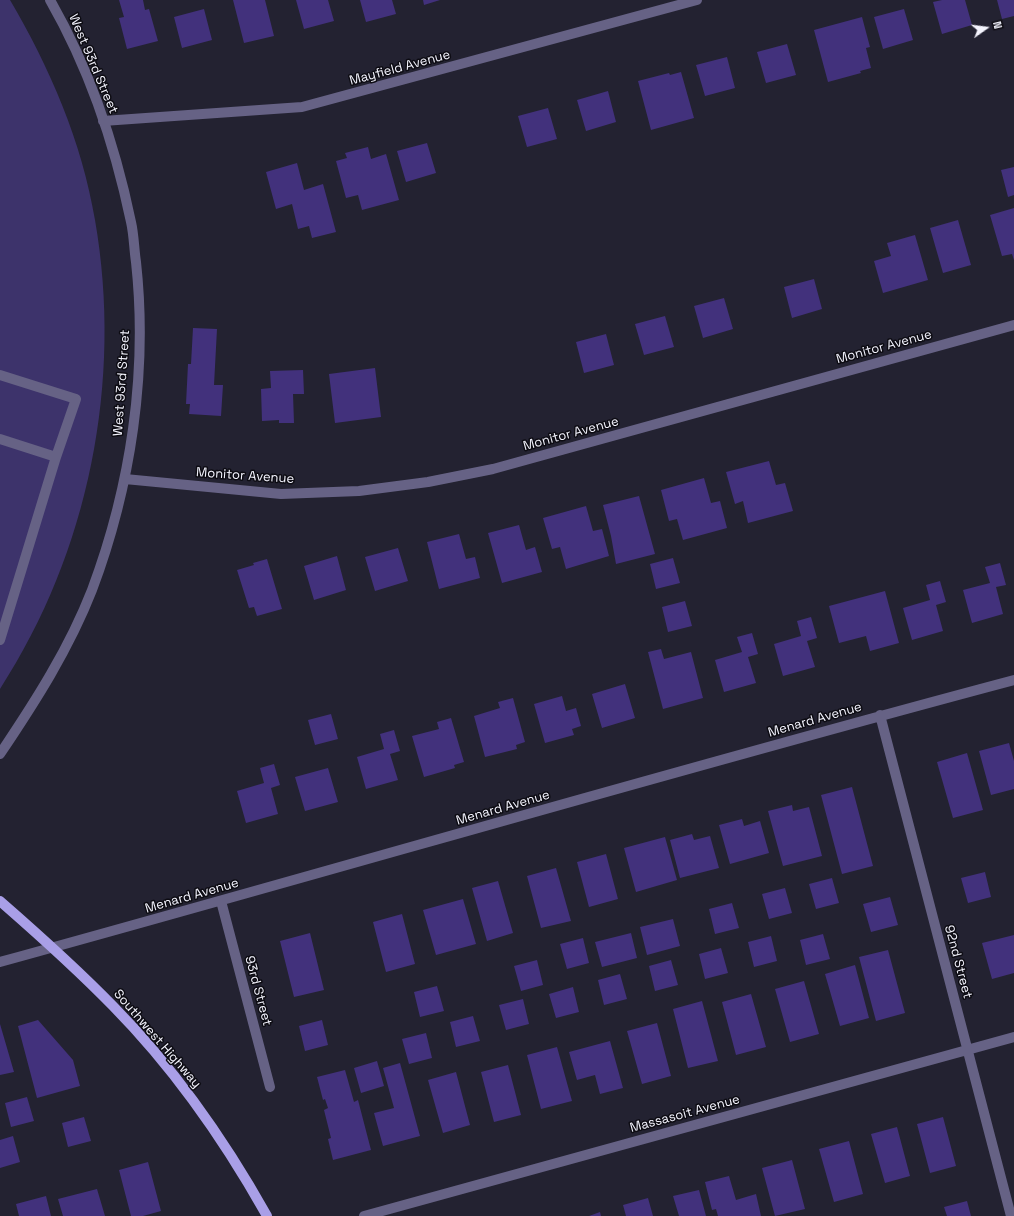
<!DOCTYPE html>
<style>
body{margin:0}
#map{position:relative;width:1014px;height:1216px;overflow:hidden;background:#232231;font-family:"Space Grotesk",sans-serif}
canvas{display:block}
.north{position:absolute;left:966px;top:8px;width:40px;height:40px;-webkit-text-stroke:3px #0d0c13;paint-order:stroke;rotate:76deg;font-size:11px;font-weight:700;line-height:16px;text-align:center;color:#f4f4fe}
.north::after{content:'';display:block;margin:auto;width:14px;height:18px;background:#f4f4fe;clip-path:polygon(50% 0,100% 100%,50% 72%,0 100%)}
</style>
<div id="map">
<canvas width="1014" height="1216"></canvas>
<div class="north">N</div>
</div>
<script>
const g = document.querySelector('canvas').getContext('2d');
g.lineJoin = 'round';
function paint(path, color) {
  g.fillStyle = color;
  g.fill(path, 'evenodd');
}
function strokePath(path, color, width, dash) {
  g.strokeStyle = color;
  g.lineWidth = width;
  g.lineCap = dash ? 'butt' : 'round';
  g.setLineDash(dash || []);
  g.stroke(path);
}
function drawText(font, color, halo, rows, align = 'center') {
  g.font = font + ' "Space Grotesk",sans-serif';
  g.lineWidth = 3;
  g.setLineDash([]);
  g.textBaseline = 'middle';
  g.strokeStyle = halo;
  g.fillStyle = color;
  for (const [text, x, y, turn = 0] of rows) {
    g.save();
    g.translate(x, y);
    g.rotate((+turn || 0) * Math.PI / 180);
    g.textAlign = isNaN(turn) ? turn : align;
    if (halo) g.strokeText(text, 0, 0);
    g.fillText(text, 0, 0);
    g.restore();
  }
}
paint(new Path2D(`
 M0,0H10C50,68 82,142 95,220C123,381 89,552 0,689Z`), '#3d336b');
paint(new Path2D(`
 M119,0H143L145,10L149,9L158,41L127,49L119,18L124,17Z
 M233,0H265L274,36L244,43Z
 M296,0H328L334,21L304,29Z
 M360,0H392L396,14L366,22Z
 M423,0H440L424,5Z
 M942,0H965L972,25L942,34L933,2Z
 M997,0H1014V16L1002,19Z
 M204,9L212,40L182,48L174,17Z
 M904,9L913,40L883,49L874,17Z
 M862,17L870,47L866,48L871,68L860,71L861,73L828,82L814,30Z
 M787,44L796,75L766,83L757,52Z
 M727,57L735,88L705,96L696,65Z
 M681,72L694,118L651,130L638,81L669,73L670,75Z
 M608,91L616,122L586,131L577,100Z
 M548,108L557,139L527,147L518,116Z
 M427,143L436,173L406,182L397,151Z
 M368,147L371,159L386,154L399,200L362,210L358,195L346,198L336,161L347,158L345,153Z
 M297,163L304,190L323,184L336,232L312,238L309,226L298,229L292,204L276,209L266,172Z
 M1014,167V195L1008,197L1001,170Z
 M1014,208V260L1012,254L1002,256L990,215Z
 M958,220L971,265L943,273L930,228Z
 M915,235L928,280L883,293L874,261L891,256L887,243Z
 M814,279L822,309L792,318L784,287Z
 M724,298L733,329L703,338L694,306Z
 M665,316L674,347L644,355L635,324Z
 M193,328L217,329L214,385H223L221,416L189,414L190,404H186L188,364H191Z
 M606,334L614,365L584,373L576,342Z
 M375,368L381,417L335,423L329,374Z
 M303,370L304,394H293L294,423H279V420L262,421L261,389L271,388L270,371Z
 M769,461L776,485L785,483L793,511L748,523L743,501L735,504L726,472Z
 M704,478L711,503L720,501L727,528L683,540L677,519L669,521L661,490Z
 M639,496L655,554L616,564L611,536L603,505Z
 M586,506L593,531L602,529L609,556L566,569L560,547L552,549L543,518Z
 M519,525L526,550L535,547L542,572L502,583L488,533Z
 M459,534L466,559L475,557L480,578L439,589L427,542Z
 M398,548L408,581L375,591L365,557Z
 M337,556L346,590L314,600L304,566Z
 M673,558L680,583L656,589L650,564Z
 M267,559L282,609L257,616L254,607L249,608L237,570L254,565L253,563Z
 M1000,563L1006,585L996,587L1003,614L972,623L963,590L990,583L985,567Z
 M940,581L946,602L936,605L943,631L912,640L903,608L930,600L926,585Z
 M885,591L899,643L870,651L866,636L839,643L829,606Z
 M685,601L692,626L668,632L662,607Z
 M811,617L817,638L807,641L815,667L783,676L774,644L801,636L797,621Z
 M752,633L758,654L748,657L756,683L724,692L715,660L742,652L737,637Z
 M661,649L664,659L691,652L703,698L663,709L648,652Z
 M625,684L635,718L602,728L592,694Z
 M562,696L566,711L576,708L581,726L572,729L574,735L545,743L534,704Z
 M513,698L525,742L516,745L517,749L485,757L474,716L500,708L498,702Z
 M331,714L338,739L315,745L308,720Z
 M451,718L464,762L454,765L455,768L424,777L412,736L439,729L437,722Z
 M394,730L400,751L390,754L398,780L366,789L357,757L384,749L380,734Z
 M1009,743L1014,761V789L991,795L979,751Z
 M967,753L983,810L953,818L937,762Z
 M274,764L280,785L271,788L278,814L246,823L237,791L264,783L260,768Z
 M328,768L338,802L305,811L295,777Z
 M852,787L873,866L842,874L821,795Z
 M792,805L793,811L809,807L822,856L783,866L768,811Z
 M742,819L744,826L760,821L769,853L730,864L719,825Z
 M692,834L694,840L710,836L719,868L680,878L670,840Z
 M665,837L677,880L636,892L624,848Z
 M606,854L618,899L589,907L577,862Z
 M556,868L571,921L541,928L527,876Z
 M985,872L991,897L968,903L961,878Z
 M832,878L839,903L816,909L809,884Z
 M498,881L513,933L487,941L472,888Z
 M785,888L792,913L769,919L762,894Z
 M890,897L898,925L871,932L863,904Z
 M463,899L476,944L436,955L423,910Z
 M732,903L739,928L715,934L709,909Z
 M402,914L415,964L386,972L373,922Z
 M673,919L680,946L647,955L640,927Z
 M310,933L324,990L294,997L280,941Z
 M631,933L637,958L602,967L595,942Z
 M823,934L830,959L806,965L800,940Z
 M1014,935V973L992,979L982,943Z
 M771,936L777,961L754,967L748,942Z
 M583,938L589,963L567,969L560,944Z
 M721,948L728,973L705,979L699,954Z
 M888,950L905,1013L876,1021L859,957Z
 M537,960L543,985L521,991L514,966Z
 M671,960L678,985L655,991L649,966Z
 M855,965L869,1018L840,1026L825,974Z
 M620,974L627,999L604,1005L598,980Z
 M804,981L819,1034L790,1042L775,989Z
 M437,986L444,1011L420,1017L414,992Z
 M573,987L579,1012L556,1018L549,994Z
 M751,994L766,1047L736,1055L722,1002Z
 M523,999L529,1024L506,1030L499,1005Z
 M702,1001L718,1061L688,1068L673,1009Z
 M473,1016L480,1041L456,1047L450,1022Z
 M38,1020L73,1060L80,1086L37,1098L18,1026Z
 M322,1020L328,1045L305,1051L299,1026Z
 M657,1023L671,1076L642,1084L627,1031Z
 M0,1024L14,1072L0,1075Z
 M426,1033L432,1058L409,1064L402,1039Z
 M610,1041L623,1088L600,1094L595,1075L577,1080L569,1052Z
 M557,1047L572,1101L541,1109L527,1055Z
 M377,1061L384,1086L361,1093L354,1068Z
 M400,1063L420,1136L383,1146L374,1113L394,1108L383,1068Z
 M508,1065L521,1115L494,1122L481,1072Z
 M345,1070L354,1102L358,1100L371,1150L333,1160L328,1139L331,1138L324,1110L328,1108L325,1099L323,1100L317,1077Z
 M456,1072L470,1125L443,1133L428,1080Z
 M27,1097L34,1121L11,1127L5,1103Z
 M84,1117L91,1141L68,1147L62,1123Z
 M943,1117L956,1166L930,1173L917,1124Z
 M897,1127L910,1176L885,1183L871,1134Z
 M13,1136L20,1162L0,1168V1140Z
 M849,1141L863,1194L834,1202L819,1149Z
 M792,1160L805,1209L775,1216L762,1168Z
 M148,1162L161,1211L143,1216H131L119,1170Z
 M729,1176L736,1200L756,1194L761,1216H718L716,1209L712,1210L705,1182Z
 M97,1189L105,1216H63L58,1199Z
 M699,1190L706,1216H679L673,1196Z
 M46,1196L51,1216H19L16,1204Z
 M648,1198L653,1216H626L623,1205Z
 M967,1201L971,1216H947L944,1207Z
 M600,1212L601,1216H589Z`), '#42317c');
strokePath(new Path2D(`
 M103,121L302,107L697,0
 M0,375L76,399L56,457L0,439
 M125,479L281,494L359,491L428,482L493,469L1014,325
 M0,640L56,457
 M880,715L1011,1216
 M0,754C35,702 69,649 92,590C131,486 148,372 136,262C134,249 134,235 131,222C115,145 89,68 50,0
 M221,901L270,1087
 M0,962C338,869 675,770 1014,680
 M364,1216L1014,1037`), '#666285', 10);
strokePath(new Path2D(`
 M0,901C39,935 77,969 113,1006C174,1068 225,1141 267,1216`), '#a99fe7', 10);
drawText('13px', '#f4f4fe', '#0d0c13', [
 ["West 93rd Street",93,64,67],
 ["Mayfield Avenue",400,68,-15],
 ["Monitor Avenue",884,347,-15],
 ["West 93rd Street",122,383,-86],
 ["Monitor Avenue",571,434,-15],
 ["Monitor Avenue",245,476,4],
 ["Menard Avenue",815,720,-16],
 ["Menard Avenue",503,808,-16],
 ["Menard Avenue",192,896,-16],
 ["92nd Street",958,962,75],
 ["93rd Street",258,991,75],
 ["Southwest Highway",157,1039,49],
 ["Massasoit Avenue",685,1114,-15]
]);
</script>
